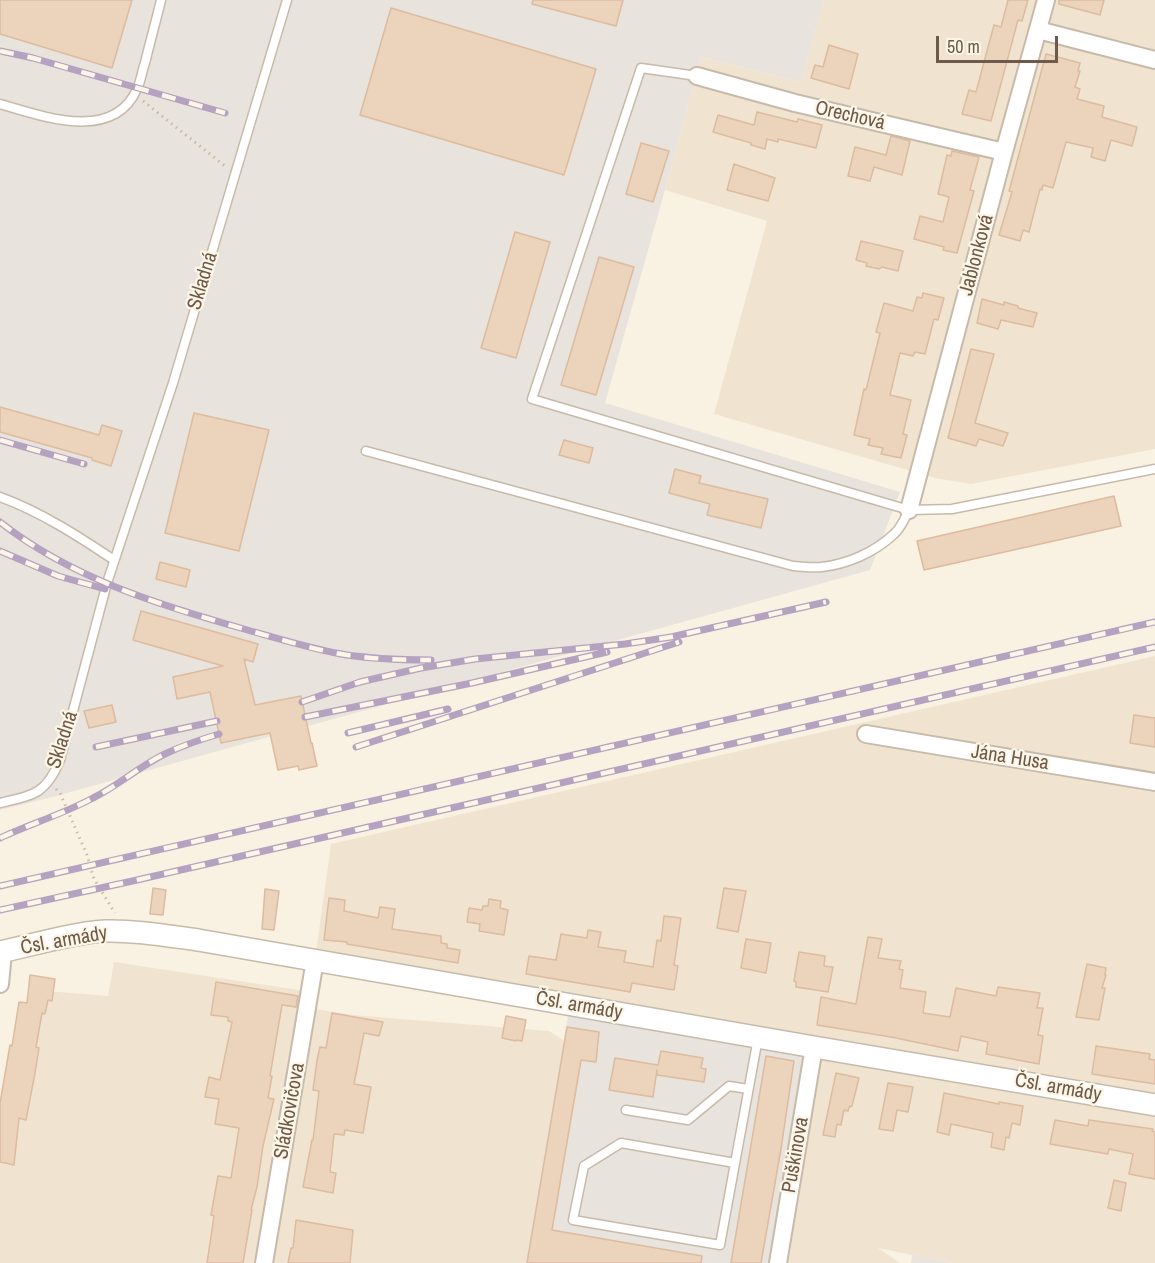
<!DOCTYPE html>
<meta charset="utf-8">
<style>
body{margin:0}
#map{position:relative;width:1155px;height:1263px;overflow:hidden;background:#f9f2e2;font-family:"Archivo Narrow",sans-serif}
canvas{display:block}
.scale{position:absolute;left:936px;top:36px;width:122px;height:27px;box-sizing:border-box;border:3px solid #6e5a4b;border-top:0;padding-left:8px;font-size:18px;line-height:21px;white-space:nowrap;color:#6e5a4b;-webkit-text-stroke:4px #fdf6e7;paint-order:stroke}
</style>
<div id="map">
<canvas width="1155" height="1263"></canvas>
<div class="scale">50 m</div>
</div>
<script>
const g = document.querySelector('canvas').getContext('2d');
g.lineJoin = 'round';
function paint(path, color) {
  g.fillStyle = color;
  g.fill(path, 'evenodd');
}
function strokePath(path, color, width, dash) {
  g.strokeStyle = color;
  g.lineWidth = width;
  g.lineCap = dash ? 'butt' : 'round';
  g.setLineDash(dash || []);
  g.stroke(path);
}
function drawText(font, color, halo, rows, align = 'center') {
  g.font = font + ' "Archivo Narrow",sans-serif';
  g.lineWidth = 4.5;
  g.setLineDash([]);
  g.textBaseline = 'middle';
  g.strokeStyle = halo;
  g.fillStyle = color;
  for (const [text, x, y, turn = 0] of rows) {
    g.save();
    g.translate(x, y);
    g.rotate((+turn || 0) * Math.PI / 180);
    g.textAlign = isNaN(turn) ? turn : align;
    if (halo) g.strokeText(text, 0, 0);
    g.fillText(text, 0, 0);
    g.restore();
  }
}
paint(new Path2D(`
 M824,0H1155V449L971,484L935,478L714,414L767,221L665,190L701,57L801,82Z
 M1155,656V1263H952L878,1248L900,1263H0V1123L35,990L108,996L114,962L299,990L315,1009L353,1015L549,1031L798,1195L814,1047L315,960L331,844Z`), '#f0e4d1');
paint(new Path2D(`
 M0,0H824L801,82L701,57L665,190L605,403L900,492L870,570L56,796L0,810Z
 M570,1004L814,1047L778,1263H526Z
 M912,1255L952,1263H911Z`), '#e8e3dc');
const building = new Path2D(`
 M0,0H132L112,68L0,34Z
 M533,0H623L616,26L532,4Z
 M1008,0H1028L1022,21L1018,20L991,121L962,114L969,90L976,92L994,25L1001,27Z
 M1059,0H1104L1100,15L1059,4Z
 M391,8L596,69L564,175L360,115Z
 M829,45L858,54L849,89L811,78L815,65L823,67Z
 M1046,54L1080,63L1078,71H1080L1075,87L1080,89L1077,99L1104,106L1102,117L1137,127L1132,146L1111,140L1105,161L1091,157L1093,148L1066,142L1053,188L1043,185L1042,190L1040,189L1029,232L1023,230L1020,241L999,235L1012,192L1009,191Z
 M757,112L797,122L798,119L822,125L816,148L778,139V142L767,139L765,149L751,145V143L713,132L718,115L754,125Z
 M891,136L910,141L902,175L874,167L870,181L848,176L855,147L886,155Z
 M641,143L669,151L653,202L626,194Z
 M952,151L979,157L970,190L974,191L957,253L943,250L944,247L914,239L920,216L943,222L949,197L938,194L947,155L951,156Z
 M734,164L775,178L768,201L727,190Z
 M515,232L550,242L516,358L481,348Z
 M861,241L903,251L898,271L882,267L879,269L866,266L867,263L856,260Z
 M599,257L634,267L596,395L561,385Z
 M923,293L944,298L938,320L934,319L925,354L915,352L913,356L900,353L890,395L911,400L903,434L907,435L901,458L881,454L883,448L868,445L870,439L854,435L864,389L866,390L880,333L876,332L884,303L913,311L917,297L922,298Z
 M982,299L1004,305V302L1018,306V308L1037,313L1033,327L1001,320L998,329L977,323Z
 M971,349L994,354L975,423L1008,433L1003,446L979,439L976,446L948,438Z
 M0,407L99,435L102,425L122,431L111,466L92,460V458L0,432Z
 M194,413L269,430L239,551L165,533Z
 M564,440L593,448L589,463L559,455Z
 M675,469L701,476L699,483L768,499L761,528L707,515L710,504L669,493Z
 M1114,496L1121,526L924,570L917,541Z
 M160,562L190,570L186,587L156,579Z
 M141,611L258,644L253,662L244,659L255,705L301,696L311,743H312L317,766L299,770L298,766L278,770L270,733L221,743L210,692L177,699L173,677L223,666L133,640Z
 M112,705L116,722L89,728L84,711Z
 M1134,715L1155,718V747L1130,743Z
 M153,888L166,890L163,915L150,914Z
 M724,888L746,891L738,932L717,928Z
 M265,889L279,891L274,930L262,929Z
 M329,898L345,900L344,911L378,918L380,907L395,909L392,929L441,936V943L447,944V948L460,950L458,963L347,944V942L324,940Z
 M489,899L501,901L500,908L508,910L504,935L479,931L480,924L467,922L469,908L482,910L483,906H488Z
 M664,916L681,918L674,965L678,966L674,990L632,983L630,992L526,974L529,956L556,960L561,934L587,938L588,930L601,932L598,947L626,951L624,962L653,967L657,940L661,941Z
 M868,937L882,939L878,958L901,961L899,969L903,970L900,988L926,992L923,1013L950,1017L956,988L996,996L998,987L1040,993L1037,1008H1043L1038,1035L1043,1036L1039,1064L986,1054L988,1042L961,1036L958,1051L891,1037L817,1025L821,997L856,1004Z
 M746,939L771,943L766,973L741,968Z
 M799,952L825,956L824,966L833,967L828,992L796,987V982L794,981Z
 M1087,964L1106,968L1105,975H1106L1102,988H1105L1099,1020L1076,1017Z
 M30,975L55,979L52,1001L48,1000L45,1014L42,1013L36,1047L39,1048L35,1073L26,1120L19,1118L14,1165L0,1162V1103L10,1045L12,1046L19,1002L27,1003Z
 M216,982L298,996L296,1007L282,1005L270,1076H272L268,1098L274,1099L263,1146L257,1187L251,1210H252L243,1263H207L214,1216L211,1215L218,1176L231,1178L239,1128L215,1124L219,1099L205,1097L209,1077L220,1080L232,1022L228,1021V1017L211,1015Z
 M332,1013L383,1022L379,1036L364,1033L354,1084L371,1087L363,1133L345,1130L344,1135L334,1134L330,1172L336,1173L333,1193L303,1187L312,1140H313L319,1091L313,1090L317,1060L320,1047L326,1048Z
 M506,1016L526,1020L522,1041L516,1040V1041L502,1038Z
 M567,1027L599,1032L596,1062L581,1060L552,1230L702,1256L701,1263H527Z
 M1096,1046L1150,1054L1149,1059L1155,1060V1084L1092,1074Z
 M661,1051L703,1058L701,1068L706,1069L704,1082L657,1075V1070L653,1097L609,1090L615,1058L658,1065Z
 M766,1056L794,1061L781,1149L761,1263H731Z
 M836,1073L859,1078L852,1106L849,1107L848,1111L844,1110L841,1125L837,1124L835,1137L823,1135Z
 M888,1083L913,1087L908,1112L897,1110L893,1131L879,1129Z
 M944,1093L999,1104V1102L1023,1106L1020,1125L1012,1123L1009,1138L1006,1137L1004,1150L991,1147L993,1133L951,1124L949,1135L937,1132Z
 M1055,1120L1088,1126L1089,1120L1153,1129L1152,1131L1155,1132V1179L1129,1174L1133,1154L1109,1149L1108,1154L1050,1144Z
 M1114,1180L1126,1183L1121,1211L1108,1208Z
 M296,1220L353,1230L350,1263H288L291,1248H293Z`);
paint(building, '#ecd3bc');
strokePath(building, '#dcbb9e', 1.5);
const service = new Path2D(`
 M697,76L641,68L532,399L909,510L952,509L1155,469
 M0,104C42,116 113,143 137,89C141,81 142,71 145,63C150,42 156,21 161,0
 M366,451L793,566C803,567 813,568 822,567C848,564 875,552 894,534C901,528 905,518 909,510
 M0,497C41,512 78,536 114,560
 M0,803C34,795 46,794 60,760L107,583L173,383L287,0
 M626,1110L688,1120L729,1086L748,1089
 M735,1163L621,1143L584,1166L573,1220L720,1245L758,1038`);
const minor = new Path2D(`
 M1038,30L1155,60
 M697,76L795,103L1004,152
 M909,510L1004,152L1046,0
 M866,734L1155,782
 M0,984L3,952
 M264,1263L315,960
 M778,1263L814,1047`);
const tertiary = new Path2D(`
 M0,952C33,945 72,933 105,931C136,930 168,936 198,940L814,1047L1155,1105`);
strokePath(service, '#c8baaa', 11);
strokePath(minor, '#c8baaa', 20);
strokePath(tertiary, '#c8baaa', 24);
strokePath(new Path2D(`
 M143,101L225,166
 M56,789L60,793L87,855L94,879L115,913`), '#d0b7a0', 3, [1.5, 4.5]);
strokePath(service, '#fff', 8);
strokePath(minor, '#fff', 16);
strokePath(tertiary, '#fff', 21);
const rail = new Path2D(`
 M0,51L33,58L225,113
 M0,440L84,464
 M0,522C71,578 159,605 244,629C276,638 308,648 341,654C371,659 401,660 431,660
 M0,551L58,576L105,589
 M302,702L360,682L421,668L475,659L625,644L671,637L826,602
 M305,717L472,683L607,652
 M348,733L448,709
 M96,747L217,721
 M356,747L679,642
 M0,838C30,824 63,814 93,798C119,785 141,765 167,753C184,745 202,739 219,734
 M0,886L1155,622
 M0,910L137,880L1155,647`);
strokePath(rail, '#b5a2c0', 7);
strokePath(rail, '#fdf6e7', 4.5, [14]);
drawText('20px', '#6e5a4b', '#fdf6e7', [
 ["Orechová",850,116,13],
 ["Jablonková",977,255,-75],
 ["Skladná",203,281,-73],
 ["Skladná",63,740,-72],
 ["Jána Husa",1010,758,9],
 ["Čsl. armády",64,941,-10],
 ["Čsl. armády",579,1006,10],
 ["Čsl. armády",1058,1088,10],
 ["Sládkovičova",290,1111,-80],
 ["Puškinova",796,1155,-80]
]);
</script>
